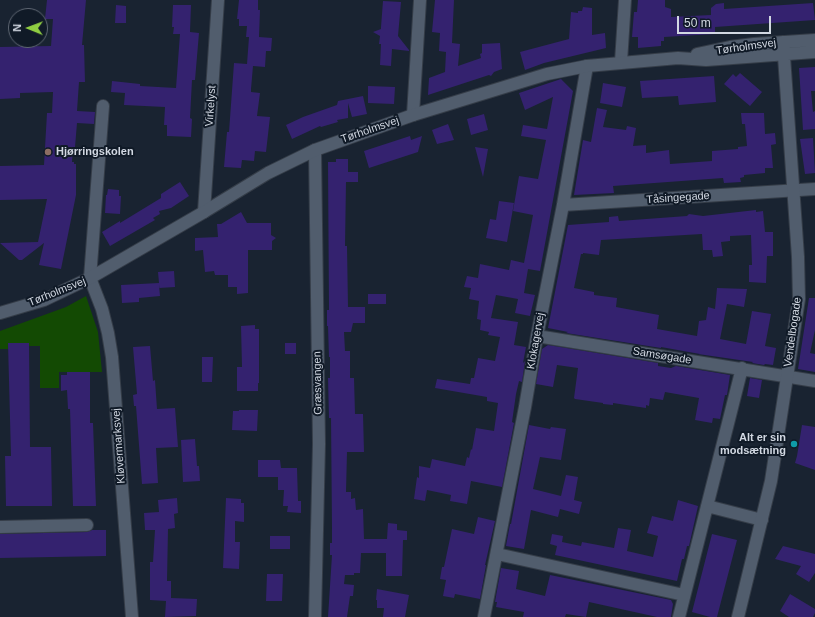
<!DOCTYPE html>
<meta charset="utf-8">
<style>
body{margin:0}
#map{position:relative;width:815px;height:617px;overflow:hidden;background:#192331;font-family:Helvetica,sans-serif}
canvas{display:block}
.north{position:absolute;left:8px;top:8px;width:40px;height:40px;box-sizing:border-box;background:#101a27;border:1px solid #5e6672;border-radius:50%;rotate:271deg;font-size:11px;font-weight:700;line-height:16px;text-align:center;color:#d2d8e2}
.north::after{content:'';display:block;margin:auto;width:14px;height:18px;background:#8fcd42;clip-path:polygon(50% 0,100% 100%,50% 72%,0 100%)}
.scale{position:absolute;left:677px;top:16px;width:94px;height:18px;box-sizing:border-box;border:2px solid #d2d8e2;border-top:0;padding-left:5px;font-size:12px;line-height:14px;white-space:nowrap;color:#d2d8e2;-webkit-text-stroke:3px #101a27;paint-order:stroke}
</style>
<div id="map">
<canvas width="815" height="617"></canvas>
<div class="north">N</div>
<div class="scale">50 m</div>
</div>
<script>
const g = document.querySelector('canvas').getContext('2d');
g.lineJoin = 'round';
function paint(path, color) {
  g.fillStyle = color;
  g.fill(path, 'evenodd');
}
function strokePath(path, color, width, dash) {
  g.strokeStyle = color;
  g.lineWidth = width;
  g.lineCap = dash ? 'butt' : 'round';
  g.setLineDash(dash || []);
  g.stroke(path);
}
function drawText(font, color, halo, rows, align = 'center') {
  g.font = font + ' Helvetica,sans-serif';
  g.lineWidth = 4;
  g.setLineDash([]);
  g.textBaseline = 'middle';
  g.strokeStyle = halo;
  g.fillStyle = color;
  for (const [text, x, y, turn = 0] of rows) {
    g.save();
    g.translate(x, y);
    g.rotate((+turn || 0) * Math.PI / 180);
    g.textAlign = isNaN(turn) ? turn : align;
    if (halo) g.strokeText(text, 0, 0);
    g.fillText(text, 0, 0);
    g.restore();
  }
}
paint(new Path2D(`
 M86,296L98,332L102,372H59V388H40V346H29L28,343H8V349H0V331L66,307Z`), '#134a03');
paint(new Path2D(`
 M47,0H86L82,45H84L85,82H79L77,111L95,112L94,124L77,123L75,147H73L72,162H74V164H76V195L61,269L39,265L44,243L22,260H19L0,243L38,242L47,199L0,200V166L44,165L47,113H52L53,92L20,93V98L0,99V47L51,46L53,19H45Z
 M239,0H258V10H260L259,37L272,38L271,51H266L265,67L253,66L251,89V92L260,93L257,116L270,117L266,152L255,151L254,161L242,160L241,168L224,167L227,132H229L234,63L247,64L249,37H246L247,26H239V19H237Z
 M435,0H454L452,43L460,44L458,66L481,58L480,54L482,53V44L500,43L502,69L494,72L491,76L489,75L428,95L429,78L445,72L446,52L439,51L440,33L432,32Z
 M638,0H665V7L671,9V17L711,15V8L716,4L724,3V9L813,3L815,20L715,27V34L664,37V41H661V46L638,48V37H632L634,12H637Z
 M383,1L401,2L398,36L409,50V51L392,49L391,66L380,65L381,44H379L380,36L373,32L381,29V27Z
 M116,5L126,6V23H115Z
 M173,5H191L190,32L199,33L195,80H192L190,118L192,119L191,137L167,136V125H164L165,107L124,105L125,93L111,92L112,81L140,84V86L176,88L180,34H173L174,27H172Z
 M583,7L592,8V35L605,33L606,48L544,63L525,70L520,52L569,39L571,12L578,13V11H582Z
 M815,67V91H811L813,112L815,111V129L803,130L799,68Z
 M740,73L762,92L750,106L724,84L733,74L736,77Z
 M714,76L716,102L679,105L678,96L642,98L640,81Z
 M561,79L573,91L540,271L528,269L524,293L535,295L530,316L515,313L518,299L496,295L491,318L518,322L514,345L526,347L523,363L525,361L522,382L519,381L516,394L512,422L514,423L502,487L471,481L467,504L450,501L451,495L427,490L425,501L414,499L417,477L419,478V466L430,468L432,459L465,466L467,457L469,458L471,449L472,450L476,428L494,431L498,403L487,401V397L435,388L437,379L470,384L471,378H474L478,358L495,361L500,337L488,335L489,332L480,330L481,320L477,319L479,301L469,299L471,288L464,287L467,276L478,278L480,264L509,270L511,260L524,263L533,215L513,211L519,176L538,179L546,140L521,136L523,125L547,129L553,97L525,110L519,93Z
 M603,83L626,87L622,107L600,103Z
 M368,86L395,87L394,104L368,103Z
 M363,96L367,114L352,117L348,103V118L337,120L338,122L321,127L320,126L292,139L286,125L303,117L337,105L338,101Z
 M597,108L607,110L603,127L626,130L627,126L636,128L633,146L646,145V153L669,150L670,164L712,161V151L738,149V147L747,146L745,124H742L741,113H764L765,134L775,133L776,144L771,145L773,168H765V173L744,175V177L740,178L741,182L724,183L723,178L613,186L614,193L574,195L583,140L591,142Z
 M484,114L488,130L471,135L467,119Z
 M448,124L454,140L437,144L432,130Z
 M410,136L411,140L422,136L418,152L369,168L364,151Z
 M813,138L815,173L805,174L800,139Z
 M475,147L488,149L483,177Z
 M336,159H348V172H358V182H346L345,246H347L348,307H365V323H353L351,332H344L345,351H350V378H354L355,414H363L364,452H347L346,492H351V499L355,498L356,510L363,509L364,539H387L388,523L397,524V530L407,531V540H403L402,576H386V553H361L360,573H354V575H345L344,584L354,585L353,596H350L347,617H328L332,555H330V543H332V529L331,418H329L328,378H330V357H329L328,326H327V310H329L328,162H336Z
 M180,182L189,196L171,208L159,211L160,214L153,218L155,220L110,246L102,232L120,221V223L161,198V194Z
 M108,189L119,190V196H121L120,214L105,213L106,195H107Z
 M499,201L514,203L507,242L486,238L490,219L496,220Z
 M756,210V212L763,211L765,232H773V256H767L766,283L749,282V265H752L751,235L730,236V241L721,242L723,256L713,257L712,250H703L702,234L601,240L599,255L583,253V254H581L574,288L594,292V295L617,298L616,307L659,315L657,329L697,336L699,321L706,320L708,307L715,309L717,288L747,289L744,307L727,304L720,339L746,344L752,311L771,314L765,346L776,348L773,365L765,364L764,365L752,363L753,362L698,354H700L661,347V348L566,333L568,332L548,328L568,225L609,222V217L618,216L619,221L687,216L689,214L703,216Z
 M241,212L247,223H271V235L276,238L272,241V250H248V293L237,294V287H228V275H215L214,271L205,272L203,250L195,251V238L218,237L217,224H221Z
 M174,271L175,287L159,288V285L160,296L139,298V302L122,303L121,285L159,283L158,272Z
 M368,294H386V304H368Z
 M809,298H815V330L810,353L815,354V372L798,369Z
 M255,325V329H259V383H258V391H237V367H242L241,326Z
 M8,343H29L30,447H51L52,506H6L5,456H11Z
 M285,343H296V354H285Z
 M548,345L658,363V366L671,368L676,366L730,375L727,395H725L720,419L713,418L712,423L695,420L699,398L665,392L663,400L650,398L649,406L646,405V408L613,403V405L603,404V403L575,399L574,398L578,368L557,365L553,387L536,384L542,349Z
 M150,346L153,381L155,380L157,409L175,408L178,447L156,448L158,483L142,484L136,406H134L133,395L137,394L133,347Z
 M202,357H213L212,382H202Z
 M67,372H90V423H93L96,506H73L70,409H68L67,390L61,391V375H67Z
 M750,378L762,380L759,398L747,396Z
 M239,410H258L257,431L232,430L233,411H239Z
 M529,425L550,429L551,427L566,429L561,460L540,457L533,489L561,496L566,475L578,477L574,500L582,502L579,514L560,509L558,517L531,510L524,549L506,546L510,524H511Z
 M802,425L815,427V470L795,463L797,456Z
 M195,439L197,466H199L200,481L183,482L181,440Z
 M258,460H280L281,468H297L298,501H301V513L287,512L288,506H283L284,490H278V477H258Z
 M177,498L178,513L174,514L175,528L168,529L167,581H171V598L197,599L196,616L165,617L166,601L150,600V562H153L155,530H145L144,513L159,512L158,500Z
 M226,498L241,499V503H244V522L235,521V542H240L239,569L223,568Z
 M678,500L698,506L689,546H687L684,559H682L677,581L555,555L557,546L550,544L552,534L563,536L562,542L581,546L582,542L614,548L618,528L631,530L627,551L653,557L658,536L647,533L652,516L673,521Z
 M478,517L495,521L485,565H486L480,599L455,594L454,598L443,596L446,580L440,579L442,567H444L452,529L474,534Z
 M92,530H106V556L0,558V534L87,532Z
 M712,534L737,540L717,617H710L692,612Z
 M270,536H290V549H270Z
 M783,546L815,554V573L809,582L796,574L801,566L775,559Z
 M501,568L519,571L516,589L545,596L550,575L671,600L673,604L671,617H657L589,602L586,617L566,614L565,617H523L524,612L496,607L497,602H495Z
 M267,574H283L282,601H266Z
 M377,589L409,595L405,617H383L384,608H377V600H376Z
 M790,594L815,609V613L813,617H789L780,611Z`), '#34226f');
const street = new Path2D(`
 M621,62L625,0
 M103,106L90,278L102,309L108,333L112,357L132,617
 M413,115L420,0
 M315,150L319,444L315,617
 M563,205L815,189
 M204,212L218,0
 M537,336L815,381
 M707,506L762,520
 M0,527L87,525
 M497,554L684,595
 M484,617L525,407L537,336L563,205L587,66
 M679,617L742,368`);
const secondary = new Path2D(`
 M697,54L730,47L754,44L815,40
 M0,313L44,300L90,278L204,212L268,173L315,150L413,115L547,74L587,66L678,58L706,60L815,52
 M738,617L771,481L799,299L798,257L783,42`);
strokePath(street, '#353d48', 14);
strokePath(secondary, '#353d48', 14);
strokePath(street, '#515d6d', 12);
strokePath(secondary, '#515d6d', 12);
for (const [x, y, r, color] of [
 [48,152,4,"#8d6e63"],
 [794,444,4,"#0f9aa8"]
]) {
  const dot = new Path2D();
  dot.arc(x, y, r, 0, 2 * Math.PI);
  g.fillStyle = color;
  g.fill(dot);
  strokePath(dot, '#101a27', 1.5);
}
drawText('11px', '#d2d8e2', '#101a27', [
 ["Tørholmsvej",746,47,-8],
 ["Virkelyst",211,106,-86],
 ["Tørholmsvej",370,130,-19],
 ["Tåsingegade",678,198,-4],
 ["Tørholmsvej",57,292,-22],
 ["Vendelbogade",793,332,-82],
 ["Klokagervej",536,341,-80],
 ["Samsøgade",662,356,9],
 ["Græsvangen",318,383,-91],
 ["Kløvermarksvej",119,446,-94]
]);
drawText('bold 11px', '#d2d8e2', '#101a27', [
 ["Hjørringskolen",56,152],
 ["Alt er sin",786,438,"right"],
 ["modsætning",786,451,"right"]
], 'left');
</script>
